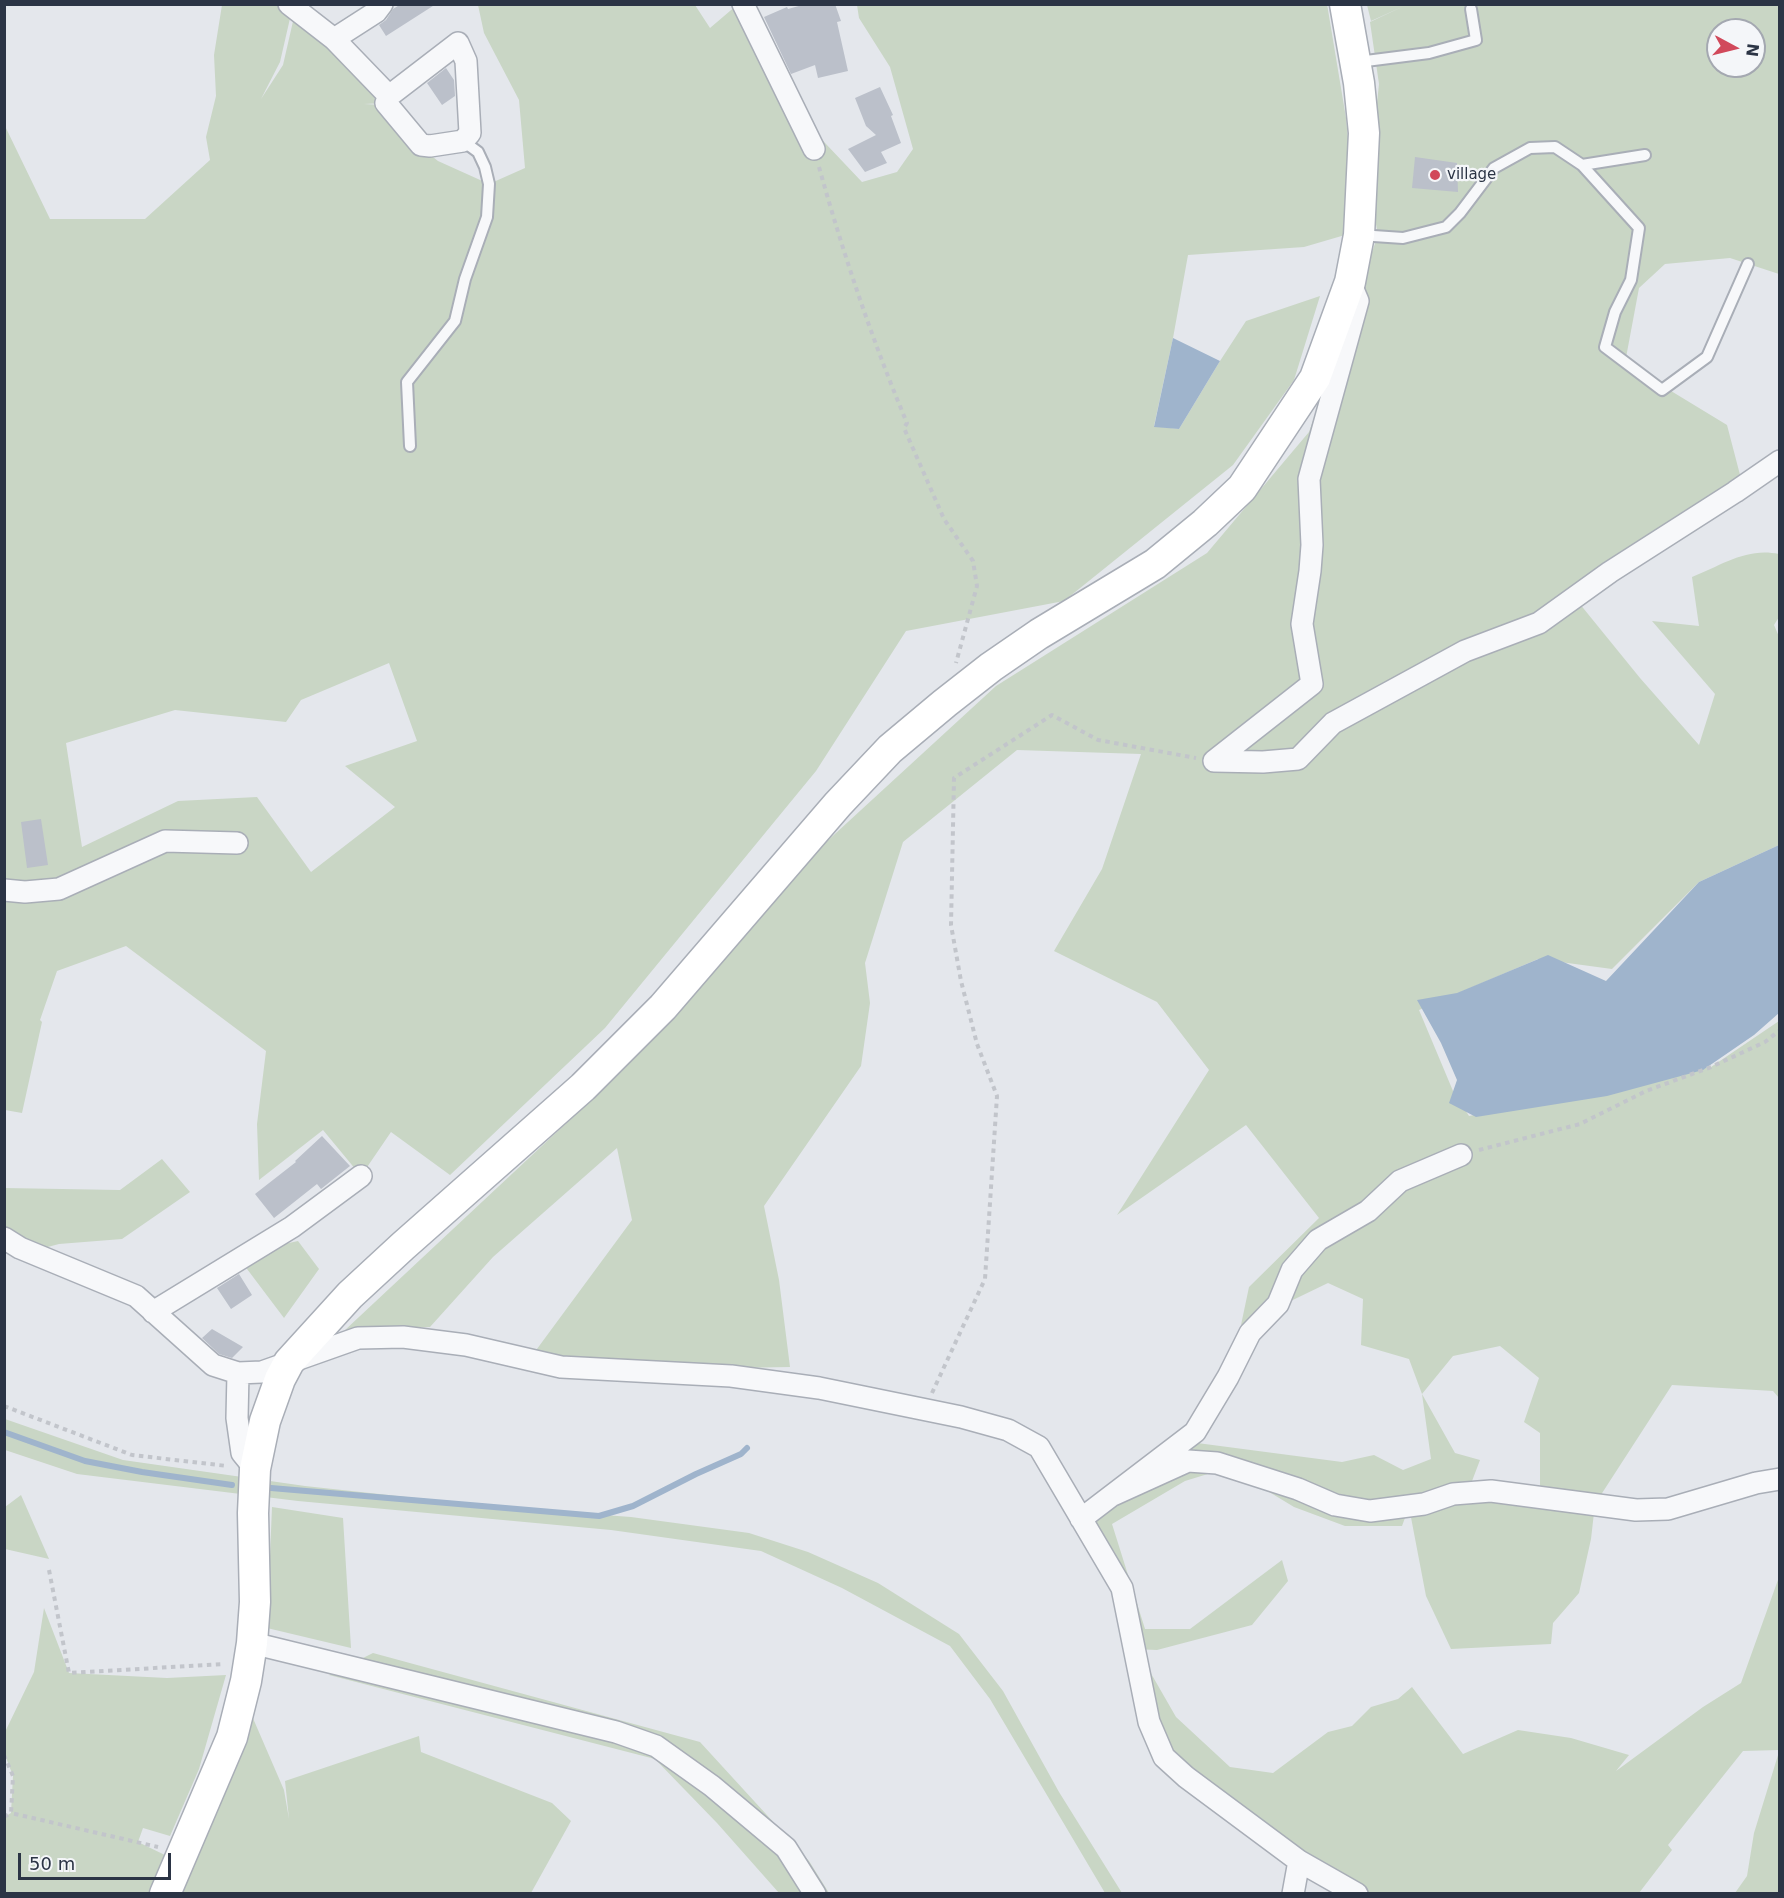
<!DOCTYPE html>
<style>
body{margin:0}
#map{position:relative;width:1784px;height:1898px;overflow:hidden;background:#e4e7ec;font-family:"DejaVu Sans",sans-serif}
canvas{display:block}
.frame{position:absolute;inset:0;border:6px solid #2b3445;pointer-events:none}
.north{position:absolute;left:1706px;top:18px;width:60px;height:60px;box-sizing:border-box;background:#f4f6f9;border:2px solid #a4a8b1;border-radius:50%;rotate:97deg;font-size:16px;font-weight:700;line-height:24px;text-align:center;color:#2b3445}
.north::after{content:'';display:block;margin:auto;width:21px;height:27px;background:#d1495b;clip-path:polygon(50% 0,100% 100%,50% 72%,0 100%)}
.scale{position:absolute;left:18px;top:1853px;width:153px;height:27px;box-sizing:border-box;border:3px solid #2b3445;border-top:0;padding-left:8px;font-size:18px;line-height:21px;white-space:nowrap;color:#2b3445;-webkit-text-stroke:4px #f4f6f9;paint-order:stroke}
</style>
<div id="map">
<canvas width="1784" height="1898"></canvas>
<div class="frame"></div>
<div class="north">N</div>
<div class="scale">50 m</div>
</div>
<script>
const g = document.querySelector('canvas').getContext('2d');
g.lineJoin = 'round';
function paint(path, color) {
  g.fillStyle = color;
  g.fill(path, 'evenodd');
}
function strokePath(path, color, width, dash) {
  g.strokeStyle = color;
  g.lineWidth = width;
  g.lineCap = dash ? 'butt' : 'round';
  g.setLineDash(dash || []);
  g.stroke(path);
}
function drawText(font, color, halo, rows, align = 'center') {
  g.font = font + ' "DejaVu Sans",sans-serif';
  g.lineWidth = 4.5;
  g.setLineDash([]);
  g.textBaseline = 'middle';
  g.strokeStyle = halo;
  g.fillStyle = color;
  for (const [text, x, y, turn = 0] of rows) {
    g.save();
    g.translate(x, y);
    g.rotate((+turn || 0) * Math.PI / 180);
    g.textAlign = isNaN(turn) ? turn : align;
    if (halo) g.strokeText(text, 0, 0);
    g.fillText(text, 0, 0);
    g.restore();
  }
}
paint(new Path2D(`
 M1327,4L1346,118L1351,171L1345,235L1304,247L1188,255L1173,338L1154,426L1179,429L1220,361L1246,321L1320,296L1294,380L1233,465L1064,601L906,631L816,771L605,1028L450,1175L391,1132L361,1176L323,1130L259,1180L257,1124L266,1051L126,946L57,971L40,1020L42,1022L22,1113L5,1110L4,124L50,219H145L210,160L206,137L216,96L214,55L222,5H276L291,14L280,62L261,99L283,65L294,17L334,39L386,103L364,104L402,106L414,142L438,161L489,184L525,168L519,100L484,33L478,5H695L710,28L737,5L790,106L862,182L897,172L913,149L890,67L859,18L857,5ZM389,663L417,741L345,766L395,807L311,872L257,797L178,801L82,847L66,743L175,710L286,722L301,700Z
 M1367,5H1779V274L1730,258L1665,264L1639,288L1625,363L1727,425L1745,494L1575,598L1640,678L1699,745L1715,694L1652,621L1699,626L1692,577C1722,565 1747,547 1779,554V617L1774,625L1780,639L1779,845L1699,882L1612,969L1538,959L1419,1010L1453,1091L1469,1116L1711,1067L1779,1021V1398L1773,1391L1672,1385L1595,1504L1591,1539L1579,1593L1553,1623L1551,1644L1451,1649L1426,1596L1409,1507L1402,1526H1345L1294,1507L1261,1487L1211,1473L1185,1481L1112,1524L1145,1629H1190L1282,1560L1288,1581L1252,1625L1157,1650L1134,1649L1085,1516L1182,1441L1342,1462L1374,1455L1403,1470L1431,1459L1422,1394L1409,1359L1361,1345L1363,1299L1328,1283L1241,1325L1249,1287L1319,1218L1246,1125L1117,1215L1209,1070L1157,1002L1054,951L1102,869L1141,754L1017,750L903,842L865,963L870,1003L861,1066L764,1206L779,1280L790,1367L614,1370L534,1353L632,1220L617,1148L493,1257L430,1327L344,1331L622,1071L824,844L996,686L1207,553L1309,432L1378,235L1373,208L1375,122L1379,84L1370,22L1404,6L1371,21ZM1718,30H1754V66H1718ZM1500,1346L1539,1378L1524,1422L1540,1433V1498L1469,1489L1480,1460L1455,1453L1422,1394L1453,1356Z
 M162,1159L190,1192L122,1239L59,1244L44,1248L5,1228L4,1188L120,1190Z
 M298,1241L319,1269L284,1318L241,1261L266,1248Z
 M5,1419L123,1460L305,1486L509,1508L631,1517L749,1533L808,1552L878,1583L959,1634L1003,1691L1059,1792L1122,1893H1105L990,1699L950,1646L842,1588L761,1551L611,1530L298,1501L77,1474L5,1450Z
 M21,1495L49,1559L5,1549V1507Z
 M272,1507L343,1518L351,1648L267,1628Z
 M1779,1577V1750L1743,1751L1668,1845L1672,1850L1639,1893H1365L1276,1837L1249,1810L1182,1766L1151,1720L1145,1663L1176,1717L1230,1767L1273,1773L1328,1732L1352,1726L1371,1707L1398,1699L1412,1687L1463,1754L1518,1730L1571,1738L1629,1755L1616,1771L1703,1707L1741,1683Z
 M44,1608L69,1673L167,1678L226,1675L199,1769L170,1836L143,1828L138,1842L167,1856L153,1893H5L4,1817L11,1813L13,1776L5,1755V1732L34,1672Z
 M373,1653L700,1742L809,1861L829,1893H779L717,1823L655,1759L329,1675Z
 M252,1716L284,1790L289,1819L285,1781L419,1736L421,1752L552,1803L571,1821L531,1893L171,1894Z
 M1779,1752V1893H1735L1747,1876L1754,1833Z`), '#c9d6c5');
paint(new Path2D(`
 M1173,338L1220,361L1179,429L1154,427Z
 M1779,845V1013L1754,1035L1703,1070L1607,1096L1476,1117L1449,1103L1457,1080L1441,1043L1417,1000L1457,993L1548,955L1606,981L1699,882Z`), '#9fb4cc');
strokePath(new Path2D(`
 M4,1432L85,1461L142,1472L232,1485
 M271,1488L599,1516L633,1506L696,1474L741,1454L747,1448`), '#9fb4cc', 6);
paint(new Path2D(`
 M401,4H436L386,36L379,25L386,20L393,9Z
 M806,4H835L841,21L837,22L848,71L818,78L815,65L791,74L764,17L787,7L788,9Z
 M446,68L454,80L455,96L442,105L427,83Z
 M880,87L893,115L891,116L901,143L881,152L887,163L865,172L848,149L876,135L866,126L855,98Z
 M1415,157L1457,163L1458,192L1412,188Z
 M41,819L48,865L27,868L21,822Z
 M322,1136L350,1166L321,1189L317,1184L274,1218L255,1194L296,1162L295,1161Z
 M239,1274L252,1295L231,1309L217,1288Z
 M212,1329L243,1347L232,1358L219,1354L202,1338Z`), '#bbc0ca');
const lane = new Path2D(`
 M1358,62L1429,53L1476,40L1471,9
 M1582,165L1645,155
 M1359,235L1403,238L1446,227L1460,213L1494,168L1530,148L1555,147L1582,165L1639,228L1631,280L1615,312L1605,347L1662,390L1707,357L1748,264
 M410,446L407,382L455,321L465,279L487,217L489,184L485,167L478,152L463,141`);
const street = new Path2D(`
 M289,4L334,39L389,96L386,103L421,145L430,146L463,141L470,133L466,61L458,43L389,96
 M743,4L814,149
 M334,39L376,12L382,4
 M1214,761L1263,762L1298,759L1333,723L1465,651L1539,623L1610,572L1735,492L1780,461
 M1214,761L1312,684L1302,624L1310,571L1312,545L1309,479L1358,301L1350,282
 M4,890L25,892L59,889L165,841L237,843
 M4,1238L20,1248L136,1296L213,1365L238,1373L262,1372L358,1338L403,1337L466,1345L561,1367L731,1376L819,1388L961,1417L1008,1430L1039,1447L1122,1588L1149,1722L1164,1757L1186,1777L1299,1861L1357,1894
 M153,1312L292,1227L361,1176
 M238,1373L237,1418L242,1453L255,1469
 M1113,1495L1188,1461L1217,1463L1298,1489L1335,1505L1370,1511L1424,1504L1453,1494L1491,1491L1636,1510L1668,1509L1756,1483L1780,1479
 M1081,1519L1195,1432L1228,1377L1250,1333L1278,1304L1292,1270L1318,1240L1368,1211L1400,1181L1461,1155
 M252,1643L616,1732L656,1746L712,1786L786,1848L815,1894
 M1293,1894L1299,1861`);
const secondary = new Path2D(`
 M165,1894L232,1737L246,1681L252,1643L255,1602L253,1513L255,1469L265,1421L280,1379L289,1362L350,1295L403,1246L583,1087L663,1007L838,804L890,749L945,703L991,667L1039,634L1155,564L1205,523L1242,488L1315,378L1350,282L1359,235L1364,133L1359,83L1345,4`);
strokePath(lane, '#a9aeb7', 14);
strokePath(street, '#a9aeb7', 24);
strokePath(secondary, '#a9aeb7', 33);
strokePath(new Path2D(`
 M819,167C843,253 872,340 907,423L904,428L944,519L973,561L977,586L956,663
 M1479,1150L1580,1124L1646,1091L1711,1067L1765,1042L1780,1030
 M932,1393L985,1279L997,1096L977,1044L961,981L951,925L954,778L1052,715L1098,740L1196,758
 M4,1406L132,1455L227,1466
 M49,1570L69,1673L224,1664
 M4,1755L13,1776L11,1813L158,1847
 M4,1817L11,1813`), '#c2c5cb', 4, [4.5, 4.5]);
strokePath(lane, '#f7f8fa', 10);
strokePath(street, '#f7f8fa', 21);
strokePath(secondary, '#fff', 30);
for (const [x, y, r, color] of [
 [1435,175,6,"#d1495b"]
]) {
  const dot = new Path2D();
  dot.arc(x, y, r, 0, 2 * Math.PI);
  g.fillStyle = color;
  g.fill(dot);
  strokePath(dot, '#f4f6f9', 2);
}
drawText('15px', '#2b3445', '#f4f6f9', [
 ["village",1447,175]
], 'left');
</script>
